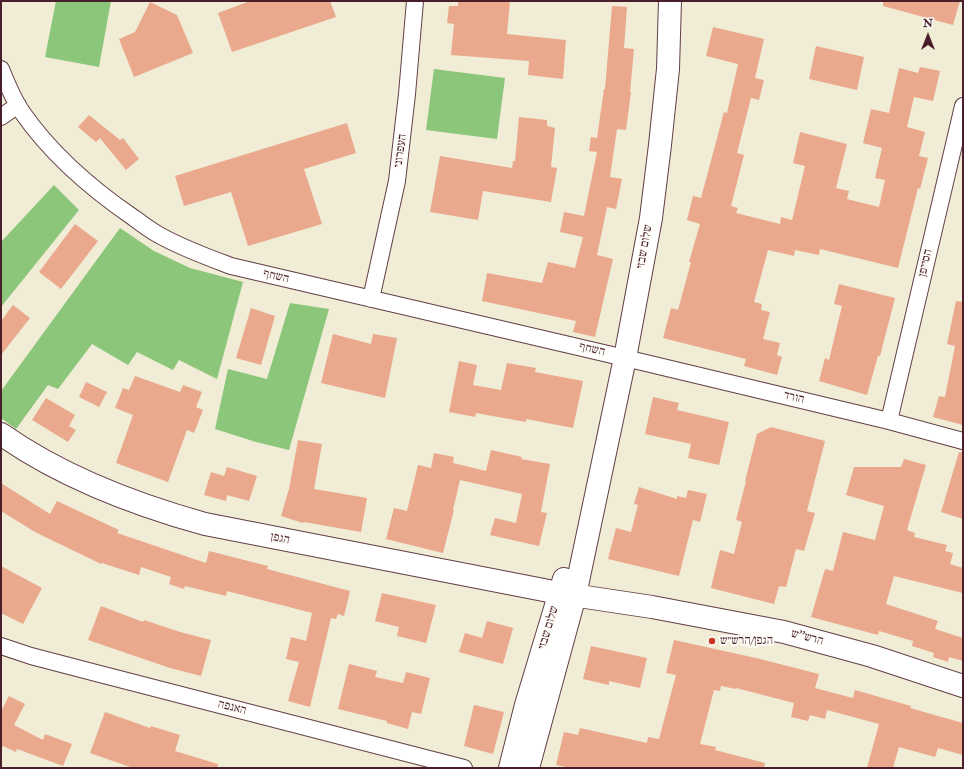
<!DOCTYPE html>
<html>
<head>
<meta charset="utf-8">
<style>
  body { margin:0 }
  #map { position:relative; width:964px; height:769px; overflow:hidden; background:#f0ecd6; font-family:"IM FELL Double Pica",serif }
  canvas { display:block }
  .frame { position:absolute; inset:0; border:2px solid #4a1f2b; pointer-events:none }
  .north { position:absolute; left:908px; top:16px; width:40px; height:40px; -webkit-text-stroke:3px #fdfcf7; paint-order:stroke; rotate:0deg; font-size:11px; font-weight:700; line-height:16px; text-align:center; color:#4a1f2b }
  .north::after { content:''; display:block; margin:auto; width:14px; height:18px; background:#4a1f2b; clip-path:polygon(50% 0,100% 100%,50% 72%,0 100%) }
</style>
</head>
<body>
<div id="map">
<canvas width="964" height="769"></canvas>
<div class="frame"></div>
<div class="north">N</div>
</div>
<script>
const ctx = document.querySelector('canvas').getContext('2d');
ctx.lineJoin = 'round';
function paint(path, color) { ctx.fillStyle = color; ctx.fill(path, 'evenodd'); }
function stroke(path, color, width, dash) { ctx.strokeStyle = color; ctx.lineWidth = width; ctx.lineCap = dash ? 'butt' : 'round'; ctx.setLineDash(dash || []); ctx.stroke(path); }
function write(font, color, halo, rows, align = 'center') {
  ctx.font = font + ' "IM FELL Double Pica","Frank Ruhl Libre",serif'; ctx.lineWidth = 4; ctx.setLineDash([]); ctx.textBaseline = 'middle'; ctx.strokeStyle = halo; ctx.fillStyle = color; for (const [text, x, y, turn = 0] of rows) {
    ctx.save(); ctx.translate(x, y); ctx.rotate((+turn || 0) * Math.PI / 180); ctx.textAlign = isNaN(turn) ? turn : align; if (halo) ctx.strokeText(text, 0, 0); ctx.fillText(text, 0, 0); ctx.restore();
  }
}
paint(new Path2D(`
  M 56,1 L 111,1 L 99,67 L 45,57 Z
  M 434,69 L 505,78 L 497,139 L 426,130 Z
  M 54,185 L 79,210 L 1,307 L 1,242 Z
  M 120,228 L 154,251 L 190,268 L 243,282 L 217,379 L 179,360 L 173,370 L 137,352 L 128,365 L 92,344 L 58,389 L 48,385 L 16,429 L 1,418 L 1,391 Z
  M 290,303 L 329,309 L 289,450 L 256,442 L 215,429 L 228,369 L 267,379 Z`), '#8cc67a');
paint(new Path2D(`
  M 250,1 L 330,1 L 336,17 L 232,52 L 218,13 Z
  M 458,1 L 510,1 L 507,34 L 566,40 L 563,79 L 528,75 L 529,61 L 451,55 L 454,24 L 447,23 L 449,6 L 458,6 Z
  M 883,1 L 960,1 L 953,25 L 883,6 Z
  M 150,2 L 177,15 L 193,53 L 134,77 L 119,39 L 135,32 Z
  M 612,6 L 627,7 L 624,48 L 634,49 L 630,92 L 631,92 L 626,130 L 617,129 L 610,177 L 622,179 L 616,209 L 607,207 L 597,255 L 613,259 L 595,337 L 573,332 L 576,321 L 482,301 L 487,273 L 542,283 L 548,262 L 575,268 L 583,237 L 560,232 L 564,212 L 584,216 L 597,152 L 589,151 L 591,137 L 597,138 L 604,89 L 605,89 Z
  M 713,27 L 764,39 L 755,78 L 764,80 L 759,100 L 751,98 L 737,153 L 744,155 L 731,206 L 738,208 L 736,213 L 780,224 L 781,217 L 792,220 L 805,166 L 793,163 L 800,132 L 847,144 L 836,188 L 849,191 L 847,199 L 879,207 L 885,180 L 875,178 L 882,148 L 863,143 L 871,109 L 889,113 L 899,68 L 918,73 L 920,67 L 940,71 L 933,101 L 914,97 L 907,127 L 925,132 L 919,156 L 928,158 L 920,189 L 918,188 L 898,268 L 820,249 L 819,255 L 795,250 L 794,256 L 768,250 L 754,302 L 762,304 L 761,310 L 770,312 L 763,339 L 780,343 L 777,355 L 782,357 L 777,375 L 744,366 L 746,359 L 663,338 L 671,308 L 678,310 L 691,262 L 689,262 L 700,224 L 687,220 L 693,196 L 701,198 L 724,112 L 727,113 L 738,64 L 706,56 Z
  M 816,46 L 864,57 L 857,90 L 809,79 Z
  M 89,115 L 120,140 L 123,138 L 139,159 L 126,170 L 100,138 L 96,142 L 78,127 Z
  M 519,117 L 547,120 L 547,126 L 555,128 L 551,167 L 557,168 L 551,202 L 483,191 L 478,220 L 430,212 L 440,156 L 512,168 L 513,161 L 515,161 Z
  M 347,123 L 356,153 L 304,169 L 322,224 L 248,246 L 231,192 L 184,206 L 175,176 Z
  M 75,224 L 98,241 L 61,289 L 39,272 Z
  M 839,284 L 895,298 L 880,356 L 878,356 L 867,395 L 819,381 L 825,358 L 829,360 L 842,306 L 834,304 Z
  M 956,301 L 963,302 L 963,425 L 933,417 L 939,396 L 945,397 L 955,346 L 947,344 Z
  M 13,305 L 30,318 L 1,355 L 1,321 Z
  M 251,308 L 275,316 L 261,365 L 236,358 Z
  M 333,334 L 371,344 L 373,334 L 397,338 L 385,398 L 321,383 Z
  M 459,361 L 477,365 L 473,385 L 501,390 L 507,363 L 536,368 L 535,372 L 583,381 L 573,428 L 526,419 L 526,422 L 476,413 L 475,417 L 449,412 Z
  M 135,376 L 180,392 L 183,385 L 202,392 L 196,407 L 203,410 L 194,433 L 187,430 L 168,482 L 116,463 L 133,415 L 115,408 L 123,388 L 129,390 Z
  M 86,382 L 107,392 L 99,407 L 79,397 Z
  M 653,397 L 679,403 L 677,410 L 729,422 L 719,465 L 688,458 L 691,444 L 645,434 Z
  M 46,398 L 75,415 L 69,426 L 76,430 L 68,442 L 32,420 Z
  M 771,427 L 825,441 L 807,511 L 815,513 L 804,551 L 796,549 L 786,587 L 779,586 L 774,604 L 711,588 L 720,550 L 734,554 L 742,522 L 736,520 L 746,481 L 745,481 L 757,434 Z
  M 298,440 L 322,444 L 314,489 L 367,498 L 361,532 L 304,522 L 303,523 L 281,516 L 289,489 Z
  M 491,450 L 522,457 L 521,459 L 550,464 L 541,512 L 547,513 L 539,546 L 490,535 L 495,518 L 516,523 L 522,494 L 460,480 L 453,510 L 454,510 L 443,553 L 386,539 L 394,508 L 407,511 L 418,465 L 431,468 L 434,453 L 454,457 L 453,463 L 486,471 Z
  M 959,452 L 963,453 L 963,519 L 941,512 Z
  M 904,459 L 926,465 L 907,530 L 915,533 L 914,537 L 947,545 L 945,551 L 953,553 L 950,564 L 963,568 L 963,593 L 894,576 L 886,604 L 938,621 L 935,629 L 963,638 L 963,661 L 949,657 L 948,662 L 933,657 L 934,653 L 912,646 L 913,641 L 879,631 L 878,635 L 811,617 L 825,569 L 833,571 L 843,532 L 875,540 L 884,506 L 846,495 L 854,467 L 901,467 Z
  M 227,467 L 257,476 L 249,501 L 227,495 L 226,501 L 204,495 L 211,472 L 224,476 Z
  M 1,483 L 50,514 L 57,501 L 119,530 L 117,533 L 206,563 L 209,551 L 268,566 L 267,569 L 350,591 L 344,616 L 338,614 L 336,619 L 331,618 L 310,707 L 288,701 L 299,662 L 286,659 L 291,637 L 306,641 L 312,613 L 227,591 L 226,596 L 185,586 L 184,589 L 169,584 L 171,577 L 141,567 L 139,575 L 102,563 L 101,564 L 35,532 L 1,511 Z
  M 639,487 L 677,499 L 677,496 L 686,498 L 688,490 L 707,494 L 700,522 L 693,520 L 679,576 L 608,559 L 616,528 L 631,532 L 638,505 L 634,504 Z
  M 1,566 L 42,588 L 23,624 L 1,613 Z
  M 382,593 L 436,605 L 426,643 L 397,636 L 399,627 L 375,621 Z
  M 101,606 L 143,622 L 144,620 L 180,632 L 211,640 L 201,676 L 170,668 L 88,640 Z
  M 487,621 L 513,628 L 503,664 L 459,652 L 465,633 L 482,638 Z
  M 674,640 L 756,658 L 819,674 L 815,688 L 853,698 L 855,690 L 911,706 L 910,708 L 963,723 L 963,755 L 938,748 L 935,757 L 899,747 L 893,768 L 867,768 L 879,724 L 827,710 L 825,719 L 810,715 L 808,721 L 791,717 L 794,703 L 736,688 L 736,689 L 721,686 L 720,691 L 714,690 L 700,744 L 716,747 L 715,750 L 765,763 L 764,768 L 570,768 L 556,765 L 564,732 L 578,735 L 580,728 L 647,743 L 648,737 L 659,739 L 676,675 L 666,673 Z
  M 591,646 L 647,658 L 640,688 L 609,681 L 609,685 L 583,679 Z
  M 349,664 L 377,671 L 375,677 L 403,683 L 406,672 L 430,678 L 421,714 L 412,712 L 408,729 L 387,723 L 387,721 L 338,709 Z
  M 9,696 L 25,704 L 14,725 L 43,740 L 45,734 L 72,744 L 63,766 L 17,749 L 16,752 L 3,746 L 1,750 L 1,711 Z
  M 474,705 L 504,712 L 493,754 L 464,746 Z
  M 105,712 L 150,728 L 151,726 L 180,735 L 175,751 L 218,764 L 217,768 L 133,768 L 90,753 Z`), '#eaa98d');
const street = new Path2D(`
  M 1,69 C 7,84 13,99 22,112 C 51,154 93,190 134,218 C 142,224 150,230 159,235 C 182,248 207,257 231,266 L 625,358 L 889,421 L 963,441
  M 1,117 L 18,105
  M 371,299 L 397,181 L 407,94 L 415,1
  M 889,421 L 963,106
  M 1,646 L 31,656 L 96,673 L 464,768`);
const secondary = new Path2D(`
  M 1,434 C 62,477 133,504 205,524 L 559,593 L 652,607 L 784,632 L 872,656 L 963,686
  M 510,768 L 526,705 L 564,579
  M 528,768 L 575,595 L 625,358 L 651,218 L 660,145 L 668,69 L 670,1`);
stroke(street, '#633e45', 18);
stroke(secondary, '#633e45', 24);
stroke(street, '#fff', 16);
stroke(secondary, '#fff', 22);
for (const [x, y, r, color] of [
  [712,641,4,"#c8321e"]
]) { const dot = new Path2D(); dot.arc(x, y, r, 0, 2 * Math.PI); ctx.fillStyle = color; ctx.fill(dot); stroke(dot, '#fdfcf7', 1.5); }
write('12px', '#4a1f2b', '#fdfcf7', [
  ["העפרוני",401,151,-82],
  ["שלום שבזי",645,247,-80],
  ["הסייפן",926,263,-77],
  ["השחף",276,277,13],
  ["השחף",592,350,13],
  ["הורד",794,398,13],
  ["הגפן",280,539,11],
  ["שלום שבזי",549,628,-73],
  ["הרש''ש",807,638,14],
  ["האנפה",232,708,14]
]);
write('12px', '#4a1f2b', '#fdfcf7', [
  ["הגפן/הרש״ש",720,641]
], 'left');
</script>
</body>
</html>
